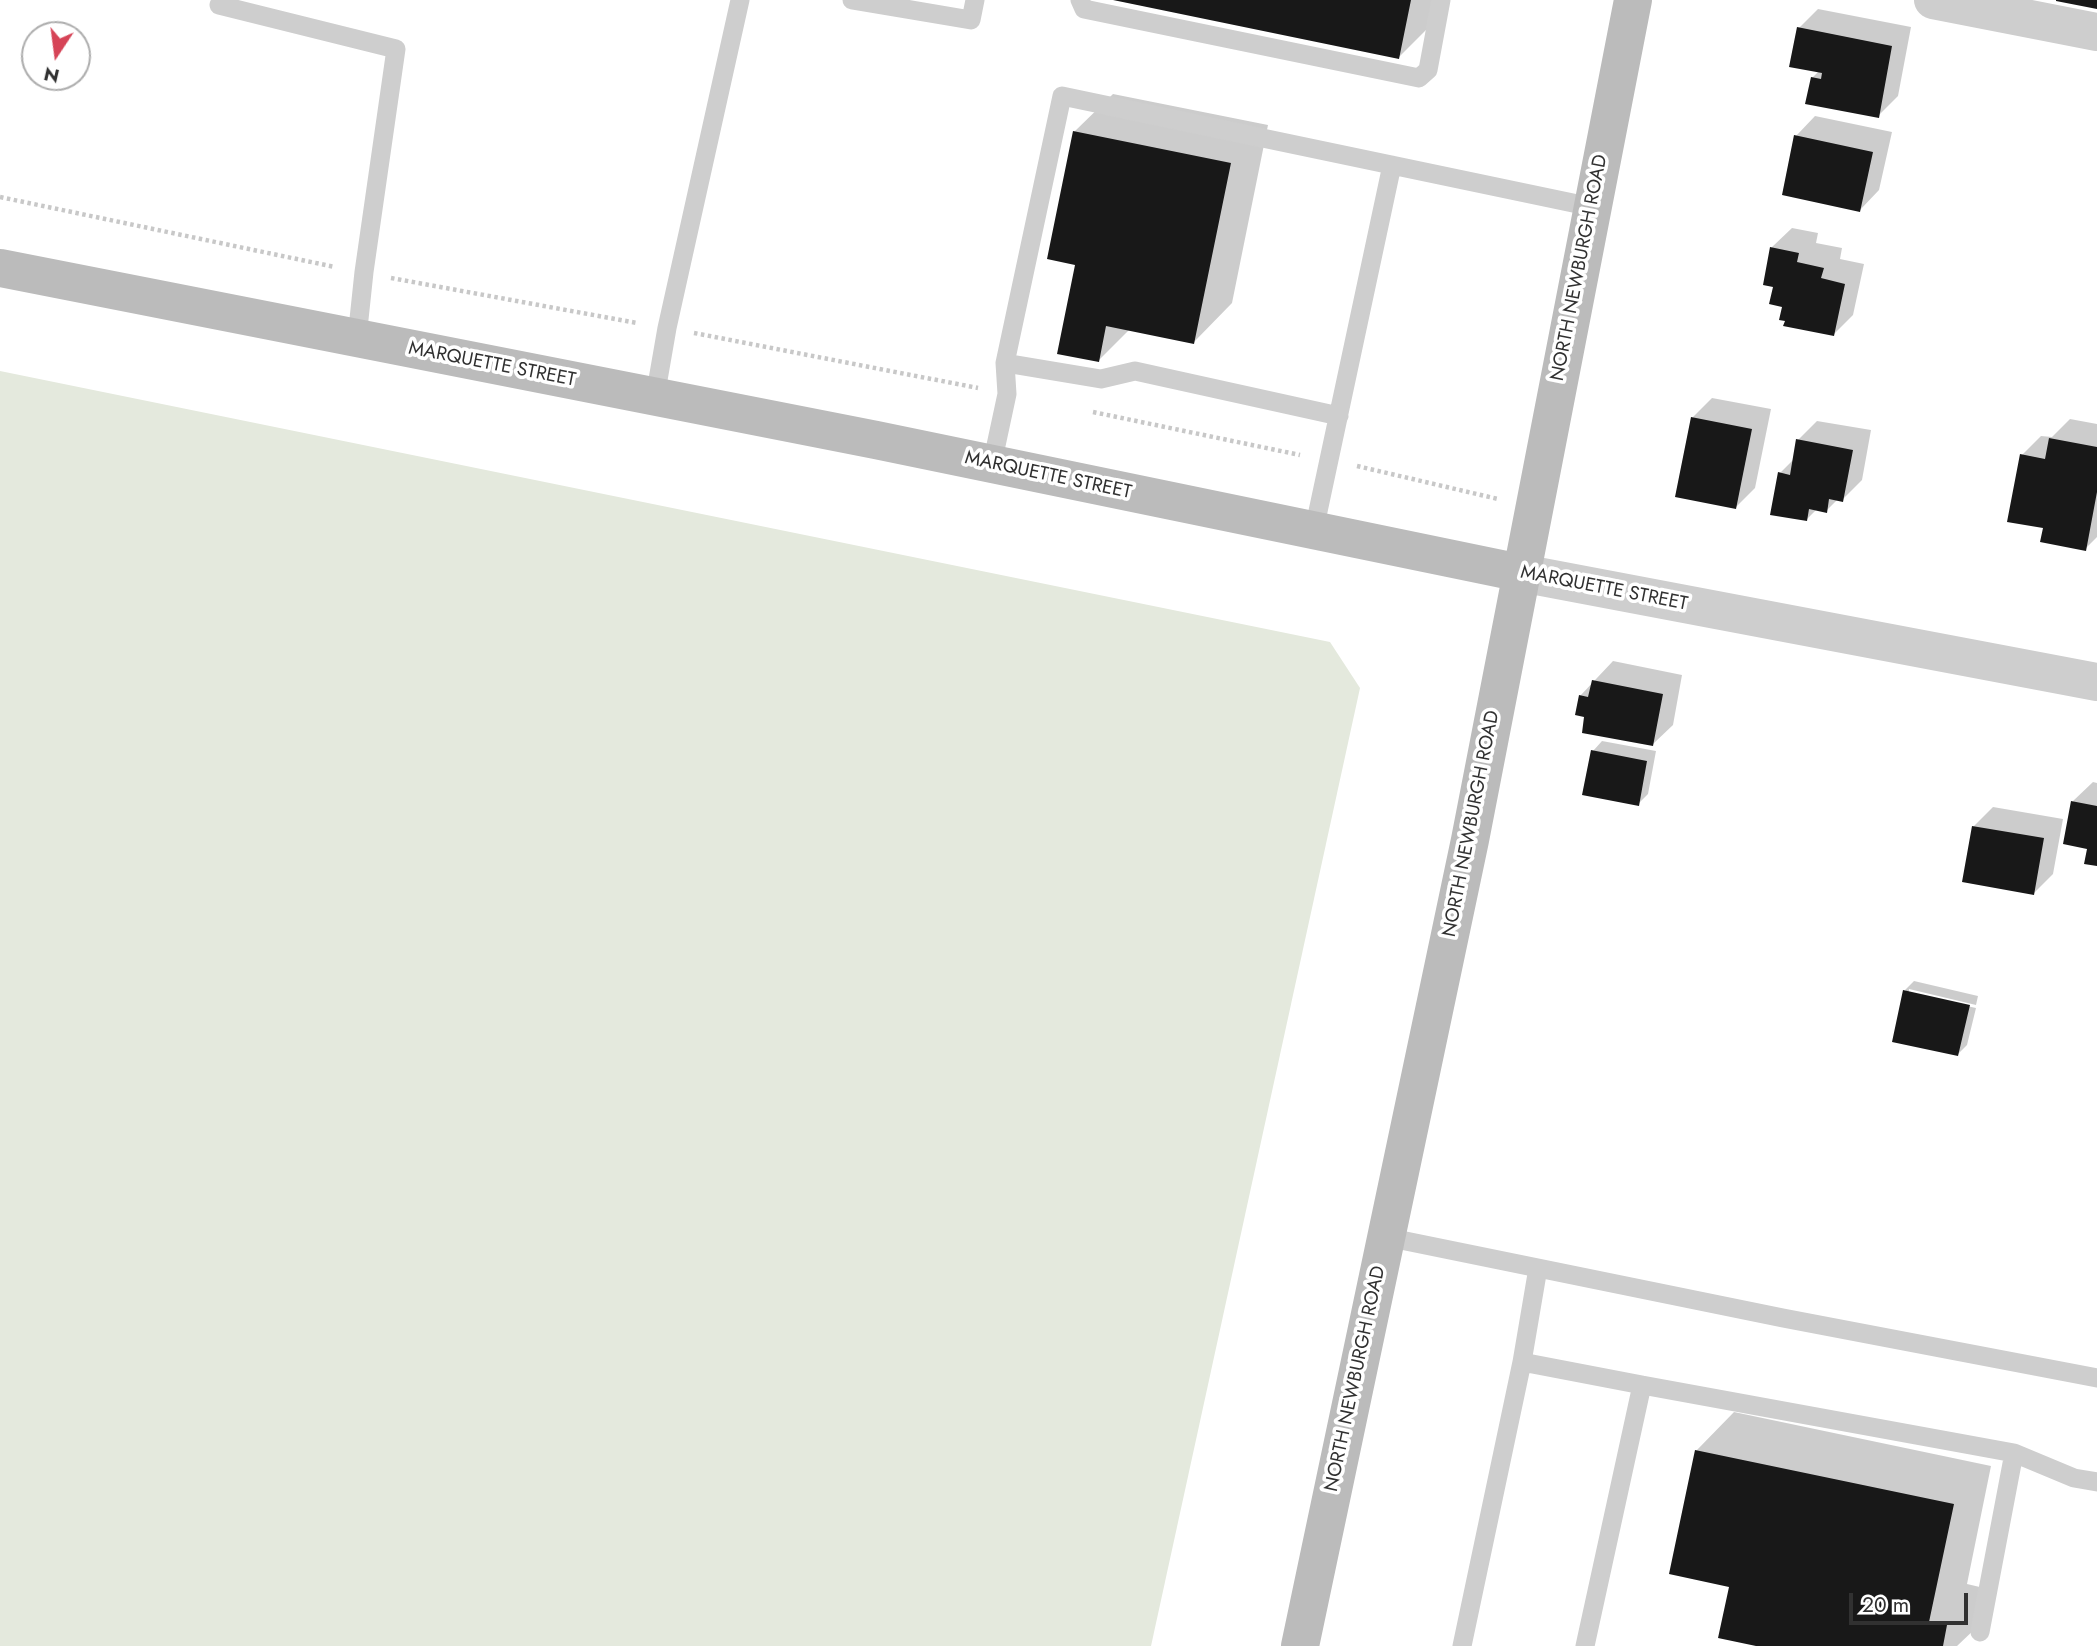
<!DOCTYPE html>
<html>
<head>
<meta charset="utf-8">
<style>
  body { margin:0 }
  #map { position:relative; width:2097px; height:1646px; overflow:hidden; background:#fff; font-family:Jost,sans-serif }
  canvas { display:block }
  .north { position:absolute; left:21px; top:21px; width:70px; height:70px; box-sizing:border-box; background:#fff; border:2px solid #adadad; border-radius:50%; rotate:193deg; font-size:19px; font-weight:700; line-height:28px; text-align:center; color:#313131 }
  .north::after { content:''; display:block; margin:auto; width:24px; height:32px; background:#d64457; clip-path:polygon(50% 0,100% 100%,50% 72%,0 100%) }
  .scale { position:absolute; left:1849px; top:1593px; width:119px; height:32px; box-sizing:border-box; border:4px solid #313131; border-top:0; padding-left:9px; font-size:21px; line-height:24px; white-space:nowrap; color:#313131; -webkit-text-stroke:5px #fff; paint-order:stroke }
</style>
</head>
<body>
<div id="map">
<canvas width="2097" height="1646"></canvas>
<div class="north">N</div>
<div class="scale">20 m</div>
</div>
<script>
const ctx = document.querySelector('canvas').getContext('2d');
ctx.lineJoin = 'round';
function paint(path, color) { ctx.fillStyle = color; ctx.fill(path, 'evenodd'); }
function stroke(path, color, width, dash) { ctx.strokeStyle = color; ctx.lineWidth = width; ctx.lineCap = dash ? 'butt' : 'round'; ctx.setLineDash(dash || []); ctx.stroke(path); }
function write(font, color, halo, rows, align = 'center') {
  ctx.font = font + ' Jost,sans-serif'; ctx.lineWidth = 7; ctx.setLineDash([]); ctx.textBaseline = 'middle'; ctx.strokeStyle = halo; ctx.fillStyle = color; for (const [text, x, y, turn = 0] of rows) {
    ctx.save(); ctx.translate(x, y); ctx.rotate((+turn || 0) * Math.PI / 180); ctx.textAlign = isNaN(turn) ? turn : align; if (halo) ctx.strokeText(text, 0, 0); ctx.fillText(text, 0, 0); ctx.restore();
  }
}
paint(new Path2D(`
  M 0,371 L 1330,642 L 1360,688 L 1151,1646 L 0,1646 Z`), '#e4e9dd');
paint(new Path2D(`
  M 1115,0 L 1441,0 L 1437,19 L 1399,57 Z
  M 1818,9 L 1911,27 L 1898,96 L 1878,116 L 1812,78 L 1819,71 L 1799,28 Z
  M 1113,94 L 1268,125 L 1232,303 L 1194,342 L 1130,329 L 1098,361 L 1077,263 L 1074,132 Z
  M 1815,116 L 1892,132 L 1879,190 L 1860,210 L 1796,136 Z
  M 1792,228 L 1818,233 L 1816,243 L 1842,248 L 1840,259 L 1864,264 L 1853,315 L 1834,334 L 1784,305 L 1775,286 L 1765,284 L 1772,247 Z
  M 1712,398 L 1771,409 L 1755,488 L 1735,508 L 1693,417 Z
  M 2070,419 L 2097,424 L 2097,537 L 2085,549 L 2045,527 L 2022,455 L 2041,436 L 2052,437 Z
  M 1817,421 L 1871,430 L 1862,480 L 1842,500 L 1838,499 L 1826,511 L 1817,509 L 1807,519 L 1780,473 L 1795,458 L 1798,440 Z
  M 1613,661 L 1682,675 L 1673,725 L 1653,744 L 1580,696 Z
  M 1602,741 L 1656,751 L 1648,794 L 1638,804 L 1593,751 Z
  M 2093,782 L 2097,783 L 2097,865 L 2073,801 Z
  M 1993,807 L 2063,819 L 2053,874 L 2034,893 L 1973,827 Z
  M 1914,981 L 1978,996 L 1976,1005 L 1909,989 L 1909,993 L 1976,1008 L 1967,1045 L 1958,1054 L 1905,990 Z
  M 1734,1412 L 1991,1466 L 1967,1584 L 1984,1588 L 1976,1628 L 1957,1646 L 1765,1646 L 1731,1586 L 1696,1451 Z`), '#0003');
paint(new Path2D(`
  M 1113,0 L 1411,0 L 1399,59 Z
  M 2056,0 L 2097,0 L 2097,9 L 2056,1 Z
  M 1797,27 L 1892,46 L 1879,118 L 1805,104 L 1811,77 L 1821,79 L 1822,73 L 1789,67 Z
  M 1073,131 L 1231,163 L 1194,344 L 1106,326 L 1099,362 L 1057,354 L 1075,265 L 1047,259 Z
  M 1794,135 L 1873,152 L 1860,212 L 1782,195 Z
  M 1770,247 L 1799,253 L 1797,262 L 1824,268 L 1821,278 L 1845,284 L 1834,336 L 1783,326 L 1785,321 L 1779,320 L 1782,307 L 1769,304 L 1773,287 L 1763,285 Z
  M 1691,417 L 1752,429 L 1736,509 L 1675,497 Z
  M 2049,438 L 2097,447 L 2097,492 L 2086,551 L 2040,542 L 2043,528 L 2007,522 L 2020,454 L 2045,459 Z
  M 1796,439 L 1853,450 L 1843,502 L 1829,499 L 1827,513 L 1809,509 L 1807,521 L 1770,515 L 1778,472 L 1790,475 Z
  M 1592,680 L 1663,694 L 1653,746 L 1582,733 L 1584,717 L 1575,715 L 1579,695 L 1588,697 Z
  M 1591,750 L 1647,761 L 1639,806 L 1582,795 Z
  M 2071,801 L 2097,806 L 2097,866 L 2084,864 L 2087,849 L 2063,844 Z
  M 1972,826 L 2044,838 L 2034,895 L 1962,882 Z
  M 1903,990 L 1970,1005 L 1958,1056 L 1892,1042 Z
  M 1695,1450 L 1954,1504 L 1929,1622 L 1947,1625 L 1943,1646 L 1756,1646 L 1718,1638 L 1729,1587 L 1669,1574 Z`), '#181818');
stroke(new Path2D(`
  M 0,197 L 335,267
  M 391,278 L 637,323
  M 694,333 L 978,388
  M 1093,412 L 1300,455
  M 1357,466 L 1498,499`), '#c8c8c8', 4.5, [3.5, 3.5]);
stroke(new Path2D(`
  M 852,0 L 971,20 L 975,0
  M 1080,0 L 1084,9 L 1419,78 L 1428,70 L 1441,0
  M 219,5 L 396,49 L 364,272 L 357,338
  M 1005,363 L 1101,379 L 1135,371 L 1339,416
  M 655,397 L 667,328 L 740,0
  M 992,464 L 1007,394 L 1005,363 L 1062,96 L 1592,207
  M 1314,530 L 1392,165
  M 1386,1237 L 1538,1268 L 1522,1362 L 1642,1385
  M 1538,1268 L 1783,1318 L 2097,1378
  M 2014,1453 L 2074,1478 L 2097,1482
  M 1462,1646 L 1522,1362
  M 1585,1646 L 1642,1385 L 2014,1453 L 1980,1632`), '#cecece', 19);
stroke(new Path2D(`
  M 1933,0 L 2097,32
  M 1521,573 L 2097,682`), '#cecece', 38);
stroke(new Path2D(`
  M 0,268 L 876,440 L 1521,573
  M 1300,1646 L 1470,840 L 1633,0`), '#bbb', 38);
write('19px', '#313131', '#fff', [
  ["NORTH NEWBURGH ROAD",1580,268,-79],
  ["MARQUETTE STREET",492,365,11],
  ["MARQUETTE STREET",1048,476,12],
  ["MARQUETTE STREET",1604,589,11],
  ["NORTH NEWBURGH ROAD",1472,824,-79],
  ["NORTH NEWBURGH ROAD",1356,1379,-78]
]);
</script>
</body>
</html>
